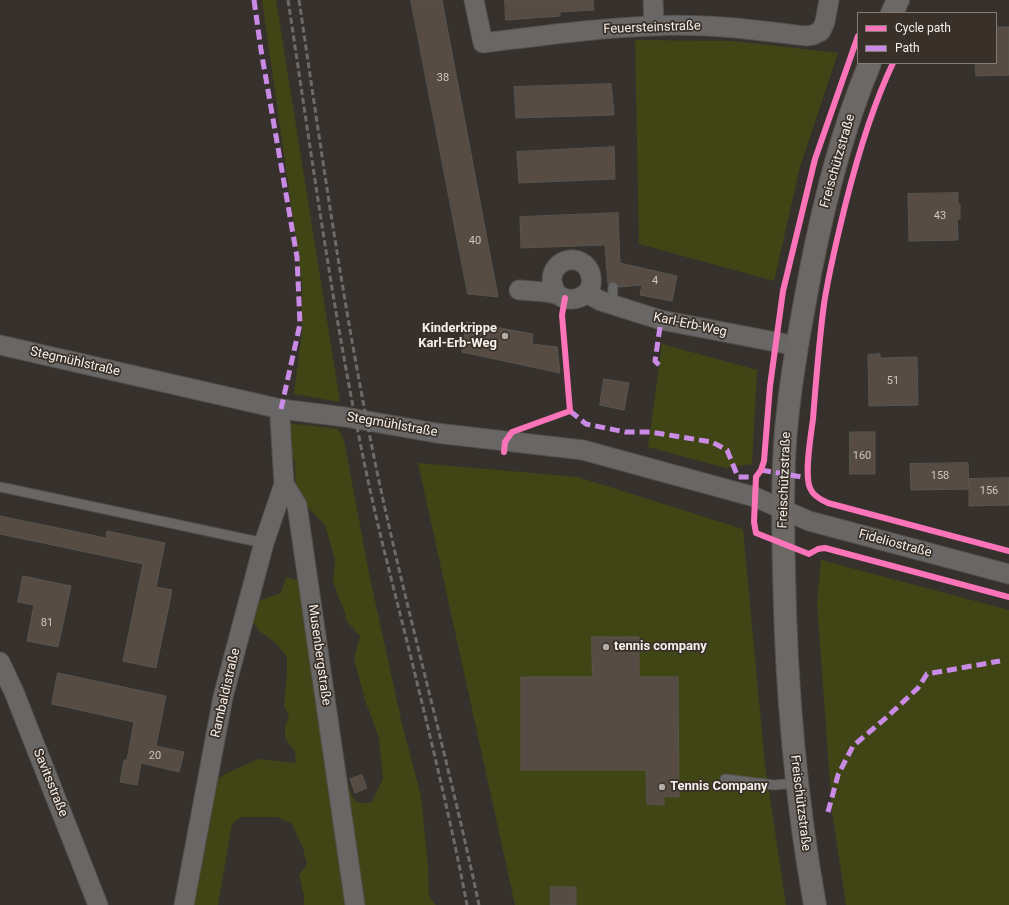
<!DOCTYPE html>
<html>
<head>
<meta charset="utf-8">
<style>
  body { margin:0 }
  #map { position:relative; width:1009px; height:905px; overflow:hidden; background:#36312c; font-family:Roboto,sans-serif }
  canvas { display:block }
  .legend { position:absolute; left:857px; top:12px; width:140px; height:52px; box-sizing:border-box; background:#393029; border:1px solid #847c76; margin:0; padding:5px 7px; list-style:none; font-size:12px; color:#f4efea }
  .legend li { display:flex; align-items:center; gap:8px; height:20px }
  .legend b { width:20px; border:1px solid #847c76 }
</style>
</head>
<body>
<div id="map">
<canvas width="1009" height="905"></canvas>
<ul class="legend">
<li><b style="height:5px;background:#fb73b8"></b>Cycle path</li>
<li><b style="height:5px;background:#ca8be6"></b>Path</li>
</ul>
</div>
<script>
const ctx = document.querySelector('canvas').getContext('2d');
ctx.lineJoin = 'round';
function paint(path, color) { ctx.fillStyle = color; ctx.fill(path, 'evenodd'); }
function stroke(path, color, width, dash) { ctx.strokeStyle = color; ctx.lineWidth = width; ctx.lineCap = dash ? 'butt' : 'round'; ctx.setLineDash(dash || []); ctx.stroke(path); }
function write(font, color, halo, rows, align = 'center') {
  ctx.font = font + ' Roboto,sans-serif'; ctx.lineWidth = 3.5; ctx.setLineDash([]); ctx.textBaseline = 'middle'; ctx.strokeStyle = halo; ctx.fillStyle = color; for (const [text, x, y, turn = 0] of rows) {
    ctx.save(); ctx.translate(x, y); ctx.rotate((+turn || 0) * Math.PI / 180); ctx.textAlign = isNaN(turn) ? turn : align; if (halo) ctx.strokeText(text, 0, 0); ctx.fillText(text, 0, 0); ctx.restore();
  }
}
paint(new Path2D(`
  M 262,0 L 276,0 L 340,402 L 294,394 L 302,331 L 302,282 Z
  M 635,40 L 733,41 L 838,53 L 800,167 L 774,281 L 639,244 Z
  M 662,344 L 757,370 L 752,464 L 726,468 L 648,447 Z
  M 288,423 L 338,429 L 344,440 L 369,573 L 402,724 L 421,796 L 428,866 L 429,897 L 436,905 L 304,905 L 304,896 L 299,875 L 307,865 L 303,848 L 292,824 L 278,817 L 241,817 L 232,824 L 218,905 L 187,905 L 212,783 L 227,773 L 258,759 L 296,763 L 295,752 L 285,738 L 285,727 L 289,716 L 284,706 L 287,673 L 287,657 L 276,643 L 258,630 L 248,613 L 254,602 L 264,599 L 281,593 L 286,577 L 300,581 L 351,795 L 358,803 L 371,803 L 383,779 L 379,738 L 365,700 L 354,659 L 360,636 L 346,620 L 345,613 L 338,596 L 333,580 L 335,560 L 325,525 L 296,495 L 295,462 L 285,444 Z
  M 418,463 L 578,477 L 743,529 L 765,765 L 786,905 L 515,905 Z
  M 821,560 L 1009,610 L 1009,905 L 846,905 L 832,811 L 817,603 Z`), '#404515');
const building = new Path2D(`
  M 411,0 L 442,0 L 498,297 L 468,294 Z
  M 505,0 L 593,0 L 594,10 L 560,12 L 560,16 L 506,20 Z
  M 996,27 L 1009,27 L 1009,75 L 976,76 L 975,63 L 996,63 Z
  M 611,84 L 614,115 L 516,118 L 514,87 Z
  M 614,147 L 615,179 L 519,183 L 517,152 Z
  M 958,193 L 958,204 L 960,204 L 960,219 L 957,219 L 958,240 L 909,241 L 908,194 Z
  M 618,213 L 620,263 L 677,276 L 672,301 L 640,295 L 642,285 L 619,287 L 617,282 L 614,281 L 608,284 L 605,245 L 521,248 L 520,217 Z
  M 467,322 L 533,334 L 532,344 L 557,347 L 560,373 L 462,352 Z
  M 880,354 L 880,358 L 917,357 L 918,405 L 869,406 L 868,355 Z
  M 604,379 L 629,383 L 624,410 L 600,405 Z
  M 850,432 L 875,432 L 875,474 L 850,474 Z
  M 968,463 L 969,489 L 911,490 L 910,464 Z
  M 1009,478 L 1009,505 L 969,506 L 969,479 Z
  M 0,516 L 106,538 L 107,531 L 165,543 L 156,587 L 172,590 L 156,668 L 123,661 L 143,564 L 0,534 Z
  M 23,576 L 71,586 L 58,647 L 27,641 L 34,605 L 18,602 Z
  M 592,637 L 639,637 L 639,677 L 678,677 L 679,797 L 664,796 L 664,805 L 647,804 L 646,770 L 521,770 L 521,677 L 592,677 Z
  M 58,673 L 166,696 L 156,746 L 184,752 L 179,772 L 141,763 L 137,785 L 120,782 L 124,760 L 127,760 L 134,722 L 52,704 Z
  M 362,775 L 367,788 L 355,793 L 350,779 Z
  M 551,887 L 576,887 L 576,905 L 551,905 Z`);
paint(building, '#564c43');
stroke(building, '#585450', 1);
const service = new Path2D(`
  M 612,304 L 613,287
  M 0,487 L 264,543
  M 725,779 L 774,785 L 797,783`);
const minor = new Path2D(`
  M 474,0 L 483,43 C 540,36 596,28 653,26 C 704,23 755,30 806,36 L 813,35 L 821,31 L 825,22 L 829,0
  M 653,0 L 654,25
  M 519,290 C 531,291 545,291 556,294 C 559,295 561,297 564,298 C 575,302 588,296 591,285 C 592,278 591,272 587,267 C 571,248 540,269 557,294
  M 586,293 L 601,301 L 661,320 L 797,346
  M 0,345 L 281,409 L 345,417 L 436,433 L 583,450 L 755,497 L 809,521 L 1009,574
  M 281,409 L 280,418 L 284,484 L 297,505 L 355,905
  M 0,662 L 14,692 L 98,905
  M 184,905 L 223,697 L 264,543 L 284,484`);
const secondary = new Path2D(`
  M 892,13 L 898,0
  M 815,905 C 795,795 786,684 784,572 C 783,525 782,477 786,430 C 791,376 801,322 811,269 C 825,198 842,130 870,63`);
stroke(service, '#544f4b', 11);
stroke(minor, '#544f4b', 21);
stroke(secondary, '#544f4b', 24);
stroke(service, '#686765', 9);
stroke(minor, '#686765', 19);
stroke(secondary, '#6c6866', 22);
stroke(new Path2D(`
  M 288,0 C 312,157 333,315 366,471 C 380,538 398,604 414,670 C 433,748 452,826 467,905
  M 299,0 C 322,156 344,312 376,467 C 407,614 448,758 479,905`), '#6d6a68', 3, [6, 3]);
stroke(new Path2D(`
  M 254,0 L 261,50 L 297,257 L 300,324 L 281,409
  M 659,365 L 655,361 L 661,320
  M 570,411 L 586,424 L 625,432 L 650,432 L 712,442 L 727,450 L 738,477 L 756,477 L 756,480
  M 761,470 L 808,478
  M 828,812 L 838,775 L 853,746 L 887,717 L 918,688 L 927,674 L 1000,661`), '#ca8be6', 5, [10, 5]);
stroke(new Path2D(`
  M 858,36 L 815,159 L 783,291 L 770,386 L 764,461 L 761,470 L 756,477 L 754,522 L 756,533 L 809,554 L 818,549 L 825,548 L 1009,597
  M 893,63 C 871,109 857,158 845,206 C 837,239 829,271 824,304 C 819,342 816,380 813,419 C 811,435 804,474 810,488 C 813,496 821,500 828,503 L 1009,551
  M 504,452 L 505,442 L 512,432 L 570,411 L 562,315 L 565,298`), '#fb73b8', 6);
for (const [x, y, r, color] of [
  [505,336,4,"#b2aca8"],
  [606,647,4,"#b2aca8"],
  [662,787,4,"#b2aca8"]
]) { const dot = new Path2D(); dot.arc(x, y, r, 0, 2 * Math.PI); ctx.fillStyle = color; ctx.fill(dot); stroke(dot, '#393029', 1.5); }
write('11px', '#ccc6c0', null, [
  ["38",443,78],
  ["43",940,216],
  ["40",475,241],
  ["4",655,281],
  ["51",893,381],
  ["160",862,456],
  ["158",940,476],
  ["156",989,491],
  ["81",47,623],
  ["20",155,756]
]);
write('13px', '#f4efea', '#393029', [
  ["Feuersteinstraße",652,28,-2],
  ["Freischützstraße",838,161,-74],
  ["Karl-Erb-Weg",690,325,12],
  ["Stegmühlstraße",75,362,13],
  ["Stegmühlstraße",392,425,10],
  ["Freischützstraße",785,480,-88],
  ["Fideliostraße",895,544,15],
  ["Musenbergstraße",319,655,82],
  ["Rambaldistraße",226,693,-77],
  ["Savitsstraße",50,783,68],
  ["Freischützstraße",800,803,83]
]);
write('bold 13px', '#f4efea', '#393029', [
  ["Kinderkrippe",497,329,"right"],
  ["Karl-Erb-Weg",497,344,"right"],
  ["tennis company",614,647],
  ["Tennis Company",670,787]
], 'left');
</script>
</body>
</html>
